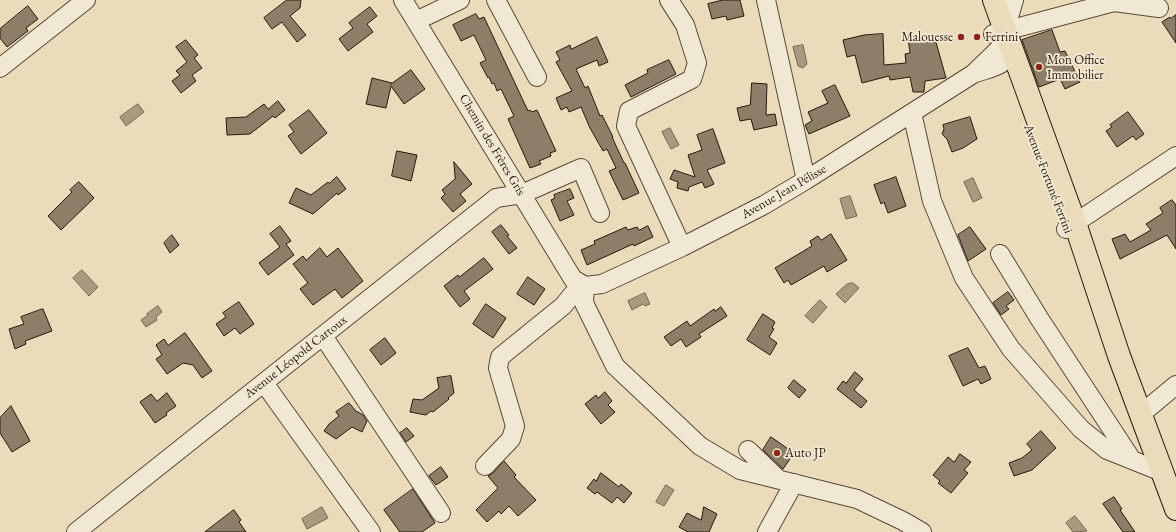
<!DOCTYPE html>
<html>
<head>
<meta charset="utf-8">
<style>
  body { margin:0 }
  canvas { display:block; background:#eadbbb }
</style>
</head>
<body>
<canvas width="1176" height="532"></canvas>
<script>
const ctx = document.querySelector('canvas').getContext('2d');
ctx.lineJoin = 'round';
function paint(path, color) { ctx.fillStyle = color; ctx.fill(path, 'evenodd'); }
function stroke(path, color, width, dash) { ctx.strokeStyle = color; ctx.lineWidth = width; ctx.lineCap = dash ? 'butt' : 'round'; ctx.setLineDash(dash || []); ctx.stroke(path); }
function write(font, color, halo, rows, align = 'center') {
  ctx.font = font + ' "EB Garamond",serif'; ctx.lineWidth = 3.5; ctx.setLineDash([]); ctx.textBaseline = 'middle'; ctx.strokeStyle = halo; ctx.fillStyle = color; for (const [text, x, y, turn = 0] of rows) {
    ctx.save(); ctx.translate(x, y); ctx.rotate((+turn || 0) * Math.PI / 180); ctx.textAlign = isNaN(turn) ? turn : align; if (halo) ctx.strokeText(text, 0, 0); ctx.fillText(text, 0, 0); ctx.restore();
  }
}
const water = new Path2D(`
  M 803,45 L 807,64 L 803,68 L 798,66 L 793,47 Z
  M 138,104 L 144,112 L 126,126 L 120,117 Z
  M 670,128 L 679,145 L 671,149 L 662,132 Z
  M 973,178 L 982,198 L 973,202 L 964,182 Z
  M 850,196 L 857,216 L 846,219 L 840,199 Z
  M 82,270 L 98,287 L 89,296 L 73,278 Z
  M 853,283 L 859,288 L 845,303 L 836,294 L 847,284 Z
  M 645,293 L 650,304 L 645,306 L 643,304 L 632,310 L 628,301 Z
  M 820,300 L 827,307 L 813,323 L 805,316 Z
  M 158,306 L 162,312 L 156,317 L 157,320 L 146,327 L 141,320 L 148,315 L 147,314 Z
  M 666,485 L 674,490 L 664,506 L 656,502 Z
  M 322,507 L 328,518 L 307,529 L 302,519 Z
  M 1075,516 L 1087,531 L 1073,532 L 1066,523 Z`);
paint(water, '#a8997f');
stroke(water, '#746651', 1);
const building = new Path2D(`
  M 287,0 L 301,0 L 300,8 L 290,16 L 306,35 L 297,42 L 282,22 L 272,29 L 264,18 Z
  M 723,0 L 740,0 L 744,16 L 727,20 L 726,16 L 712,19 L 708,4 Z
  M 28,6 L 38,19 L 26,28 L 28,31 L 7,47 L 0,38 L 0,29 Z
  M 370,7 L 377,16 L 367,24 L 373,32 L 348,51 L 339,39 L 353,28 L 349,23 Z
  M 476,14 L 479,19 L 484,17 L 528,111 L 530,110 L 532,112 L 537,110 L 556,151 L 550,153 L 551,156 L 539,161 L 541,164 L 530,168 L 508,119 L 514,116 L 501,89 L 497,91 L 494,83 L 492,84 L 489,77 L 488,78 L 480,63 L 486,60 L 474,35 L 461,41 L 453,25 Z
  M 1176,15 L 1176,43 L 1162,22 L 1170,17 L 1171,18 Z
  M 1052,30 L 1060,52 L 1065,51 L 1080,82 L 1065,89 L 1060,79 L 1039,87 L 1022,40 Z
  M 883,34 L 884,65 L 906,63 L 905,54 L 910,53 L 908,38 L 923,37 L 923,38 L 930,38 L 930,42 L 936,42 L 946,78 L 925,81 L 924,92 L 913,92 L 910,77 L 890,80 L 889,76 L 862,83 L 855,55 L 847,57 L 843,40 L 864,35 Z
  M 597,37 L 608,62 L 599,66 L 597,60 L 576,69 L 585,88 L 588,86 L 600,116 L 602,115 L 613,137 L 612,137 L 624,163 L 625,163 L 639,193 L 623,200 L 609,171 L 616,168 L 607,149 L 603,151 L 590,128 L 581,107 L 569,112 L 567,107 L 561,110 L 556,98 L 572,91 L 556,62 L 560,60 L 556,52 L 570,45 L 571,49 Z
  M 186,40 L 198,55 L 194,58 L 202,68 L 192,75 L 196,81 L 181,93 L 172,81 L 180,75 L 176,71 L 187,62 L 176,47 Z
  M 669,60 L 676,74 L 631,97 L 625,85 L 648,73 L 647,70 Z
  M 411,70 L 425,89 L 404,104 L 391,86 L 386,108 L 366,104 L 372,78 L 392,83 L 391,84 Z
  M 752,83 L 767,84 L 766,115 L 775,114 L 777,125 L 754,130 L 751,119 L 740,121 L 737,108 L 750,105 Z
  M 835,85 L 850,116 L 809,134 L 805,125 L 812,121 L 808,112 L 828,103 L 822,91 Z
  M 278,101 L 285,110 L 275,118 L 273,116 L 250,134 L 227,135 L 226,118 L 246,117 L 264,104 L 268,109 Z
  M 309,110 L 327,133 L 301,154 L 288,136 L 294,132 L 289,125 Z
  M 1128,112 L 1144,134 L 1136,140 L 1133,136 L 1117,147 L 1106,131 L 1112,127 L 1110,125 Z
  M 970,117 L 977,139 L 963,148 L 952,152 L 947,139 L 942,134 L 944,129 L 943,125 Z
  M 713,129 L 725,163 L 707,170 L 714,184 L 705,188 L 702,182 L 689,187 L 688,191 L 677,188 L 678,182 L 670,179 L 674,170 L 695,177 L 688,155 L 702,150 L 697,135 Z
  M 397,151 L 417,155 L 411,181 L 392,176 Z
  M 454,162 L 472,184 L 460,194 L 466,201 L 453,212 L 441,198 L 445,194 L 442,190 L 455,179 Z
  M 337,177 L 346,189 L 338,195 L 337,193 L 313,214 L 289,203 L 296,188 L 311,195 L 328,182 L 329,183 Z
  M 896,177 L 906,206 L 888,213 L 884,202 L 881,204 L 874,185 Z
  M 79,182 L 94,198 L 61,230 L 48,216 L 72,192 L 70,190 Z
  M 570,189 L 574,198 L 567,201 L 574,215 L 560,221 L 551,200 L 555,198 L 554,195 Z
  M 1172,200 L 1176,205 L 1176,249 L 1167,235 L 1120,259 L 1112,239 L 1125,234 L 1130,242 L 1151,230 L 1146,224 L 1163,213 L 1160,208 Z
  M 501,225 L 509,235 L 507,236 L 517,248 L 509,254 L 492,232 Z
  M 280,226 L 291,241 L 286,244 L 294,255 L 268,275 L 259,263 L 280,247 L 270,234 Z
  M 648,226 L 653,237 L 634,246 L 633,244 L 587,265 L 581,250 L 595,244 L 594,241 L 626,227 L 628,230 L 637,227 L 639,230 Z
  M 970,227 L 986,249 L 968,261 L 958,235 Z
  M 831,234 L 847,260 L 827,272 L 824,266 L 791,285 L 788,280 L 784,283 L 775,268 L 812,246 L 810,241 L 818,236 L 821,240 Z
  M 172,235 L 179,245 L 170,253 L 164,243 Z
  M 320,248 L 327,257 L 338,248 L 363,281 L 342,298 L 335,289 L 313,305 L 300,289 L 308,283 L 293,264 L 303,256 L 306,260 Z
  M 484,258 L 493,269 L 464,291 L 470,299 L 460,307 L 444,286 L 458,275 L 459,277 Z
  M 528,277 L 545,289 L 534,305 L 517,294 Z
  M 1008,292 L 1014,300 L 1006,306 L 1009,309 L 1001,315 L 993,303 Z
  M 239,302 L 254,324 L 240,334 L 235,328 L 224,336 L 216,324 L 226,317 L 223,313 Z
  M 486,304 L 506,318 L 493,338 L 473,324 Z
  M 721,307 L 727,316 L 699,334 L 701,337 L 686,347 L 681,339 L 671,346 L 664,337 L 687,321 L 690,326 L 714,309 L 715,311 Z
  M 43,309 L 52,331 L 25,341 L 26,344 L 15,349 L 9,329 L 24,324 L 21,317 Z
  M 763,314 L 775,322 L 772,328 L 774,329 L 769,337 L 777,343 L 770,355 L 747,340 Z
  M 185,333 L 212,371 L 202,378 L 193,365 L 183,363 L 167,374 L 156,359 L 162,355 L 156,345 L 164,339 L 168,345 Z
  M 385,338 L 396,353 L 381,365 L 370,350 Z
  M 968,348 L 979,368 L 985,366 L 991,379 L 981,384 L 978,379 L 963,386 L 949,356 Z
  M 855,372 L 863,379 L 854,390 L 867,401 L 861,408 L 837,389 L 843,381 L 846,383 Z
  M 451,376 L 454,393 L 448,398 L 449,399 L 433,412 L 431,411 L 426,415 L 410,412 L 413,399 L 422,400 L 439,388 L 437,378 Z
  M 794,380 L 806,390 L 799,398 L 788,388 Z
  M 605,392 L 612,401 L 608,405 L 615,412 L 601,424 L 585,404 L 596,395 L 598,398 Z
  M 167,393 L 176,406 L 166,413 L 167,415 L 155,423 L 140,402 L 151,394 L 157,401 Z
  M 349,403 L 356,411 L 363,415 L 367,421 L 362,432 L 352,427 L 336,439 L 324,431 L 329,424 L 339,416 L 336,412 Z
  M 11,406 L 30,441 L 12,452 L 0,433 L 0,418 Z
  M 407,428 L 414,436 L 406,442 L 400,433 Z
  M 1041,431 L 1056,448 L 1032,470 L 1014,476 L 1009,463 L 1022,458 L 1032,450 L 1027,444 Z
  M 771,437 L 794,453 L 783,469 L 763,450 Z
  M 960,454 L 971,462 L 964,470 L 968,473 L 951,493 L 938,483 L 940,481 L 933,475 L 948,457 L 954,462 Z
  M 504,461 L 516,475 L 514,477 L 536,500 L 518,516 L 509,506 L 501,514 L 499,511 L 487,522 L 476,510 L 498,488 L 488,476 L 493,473 Z
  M 441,467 L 448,477 L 436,485 L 429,476 Z
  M 601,473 L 619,487 L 621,484 L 632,493 L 624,503 L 617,497 L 612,503 L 597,492 L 595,494 L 587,488 L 594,479 L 596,481 Z
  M 413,489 L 435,523 L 422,532 L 400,532 L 384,510 Z
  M 1114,497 L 1122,509 L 1120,510 L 1135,532 L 1123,532 L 1103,504 Z
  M 704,507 L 717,514 L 709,532 L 688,532 L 679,527 L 687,513 L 701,520 Z
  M 234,510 L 241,520 L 239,522 L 246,532 L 205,532 Z`);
paint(building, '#8c7e67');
stroke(building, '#271a0b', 1);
const minor = new Path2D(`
  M 403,0 L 573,279 L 585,286
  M 496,0 L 537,77
  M 669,0 L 685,25 L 697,63 L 692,79 L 629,111 L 626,126 L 682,247
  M 766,0 L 806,180
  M 416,21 L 460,0
  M 1005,31 L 1014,0
  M 993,34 L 1114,2 L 1159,8
  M 0,68 L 86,0
  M 912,113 L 932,201 L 964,278 L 1011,349 L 1081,429 L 1107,450 L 1162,472
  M 1066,229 L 1176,156
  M 1000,254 L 1039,318 L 1132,460
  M 585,286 L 602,284 L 682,247 L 764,205 L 806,180 L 973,74 L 999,49 L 1005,48 L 1012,51 C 1005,67 989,68 973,74
  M 585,286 L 584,303 L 615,366 L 700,446 L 740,470 L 857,499 L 903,521 L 922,532
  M 323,336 L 441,513
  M 264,383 L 371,532
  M 1141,414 L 1176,385
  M 748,450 L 778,479
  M 485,466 L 511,439 L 515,426 L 498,368 L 500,357 L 563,306 L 581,284
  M 76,532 L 496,198 L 522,194 L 581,168 L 600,213
  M 767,532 L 794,483`);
const major = new Path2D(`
  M 994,0 L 1075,223 L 1119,356 L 1176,509`);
stroke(minor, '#584a37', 20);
stroke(major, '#271a0b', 24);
stroke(minor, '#f1e8d3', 18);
stroke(major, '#eadbbb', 22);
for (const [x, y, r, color] of [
  [961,37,4,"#8f2418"],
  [977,37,4,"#8f2418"],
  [1039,67,4,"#8f2418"],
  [777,453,4,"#8f2418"]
]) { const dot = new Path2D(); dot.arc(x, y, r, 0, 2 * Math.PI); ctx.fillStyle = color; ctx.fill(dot); stroke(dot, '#f1e8d3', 1.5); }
write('13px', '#271a0b', '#f1e8d3', [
  ["Malouesse",953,37,"right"],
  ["Ferrini",985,37],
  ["Mon Office",1047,60],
  ["Immobilier",1047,75],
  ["Auto JP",785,453]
], 'left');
write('13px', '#271a0b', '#f1e8d3', [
  ["Chemin des Frères Gris",492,145,59],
  ["Avenue Fortuné Ferrini",1048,179,69],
  ["Avenue Jean Pélisse",784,192,-30],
  ["Avenue Léopold Cartoux",296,357,-38]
]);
</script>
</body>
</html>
